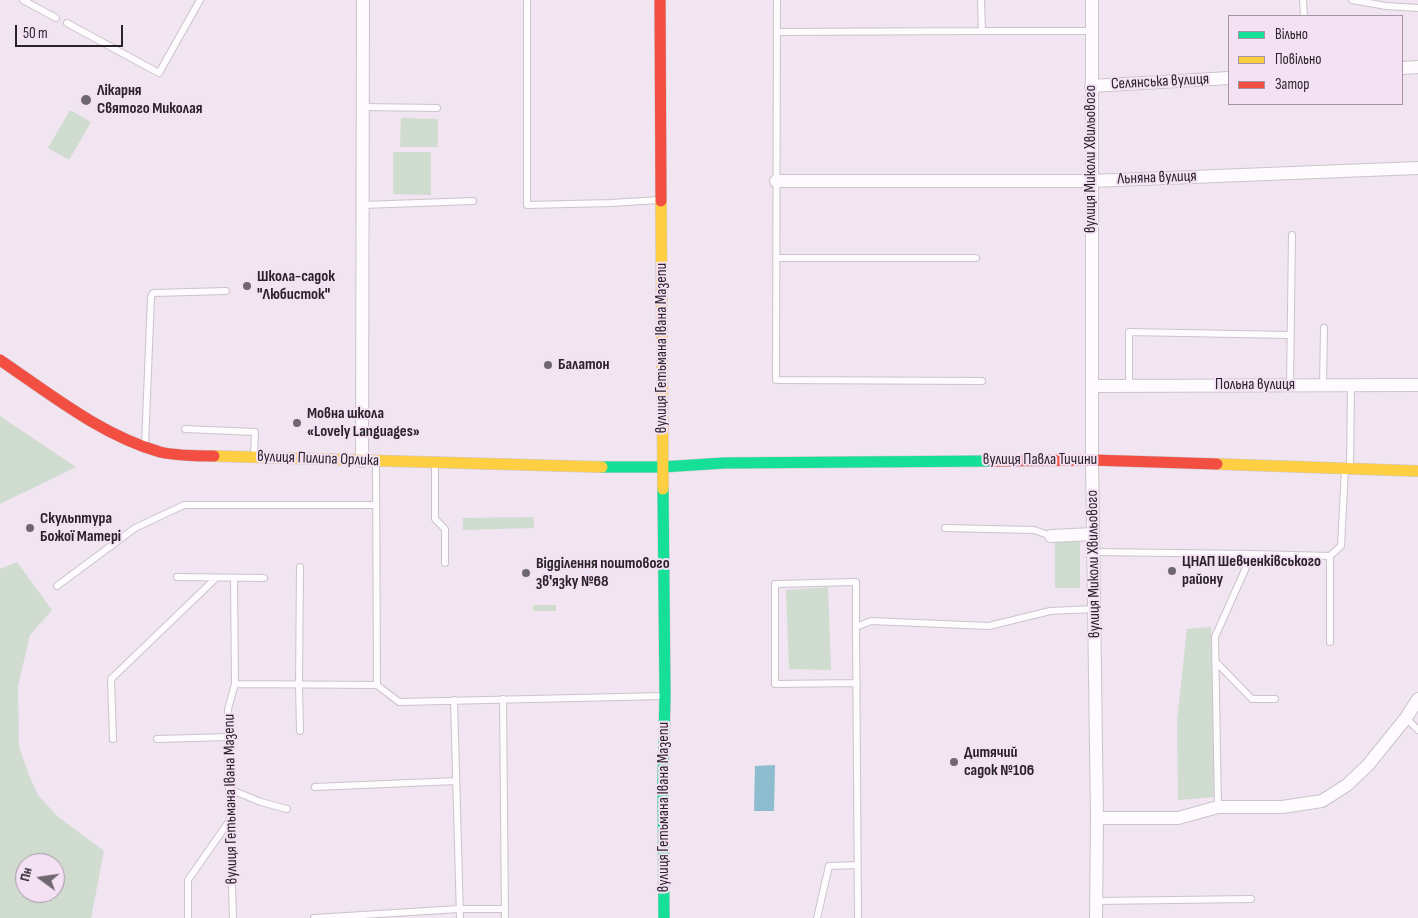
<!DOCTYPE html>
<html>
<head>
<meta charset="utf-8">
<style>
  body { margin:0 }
  #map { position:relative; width:1418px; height:918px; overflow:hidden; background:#f0e5f0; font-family:"Sofia Sans Condensed",sans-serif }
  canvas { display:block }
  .legend { position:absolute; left:1228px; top:15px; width:175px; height:90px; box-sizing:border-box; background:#f4e1f4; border:1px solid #a395a3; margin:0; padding:6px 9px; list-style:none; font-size:15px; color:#2a232a }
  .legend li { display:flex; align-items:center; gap:10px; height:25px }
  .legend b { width:25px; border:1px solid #a395a3 }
  .north { position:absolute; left:15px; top:853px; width:50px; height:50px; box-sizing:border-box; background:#f4e1f4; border:1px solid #a395a3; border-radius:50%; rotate:284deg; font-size:14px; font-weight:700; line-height:20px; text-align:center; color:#2a232a }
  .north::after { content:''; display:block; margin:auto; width:18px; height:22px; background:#6f676f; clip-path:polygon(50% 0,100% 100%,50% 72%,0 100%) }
  .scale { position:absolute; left:15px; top:25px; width:108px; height:22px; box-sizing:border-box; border:2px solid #2a232a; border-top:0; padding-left:6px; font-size:15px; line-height:18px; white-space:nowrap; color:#2a232a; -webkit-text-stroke:4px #f4e1f4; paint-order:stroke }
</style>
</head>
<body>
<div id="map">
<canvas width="1418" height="918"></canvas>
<ul class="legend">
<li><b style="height:6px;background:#16e098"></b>Вільно</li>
<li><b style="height:6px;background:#ffcf43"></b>Повільно</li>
<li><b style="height:6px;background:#f24e42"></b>Затор</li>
</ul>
<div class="north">Пн</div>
<div class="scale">50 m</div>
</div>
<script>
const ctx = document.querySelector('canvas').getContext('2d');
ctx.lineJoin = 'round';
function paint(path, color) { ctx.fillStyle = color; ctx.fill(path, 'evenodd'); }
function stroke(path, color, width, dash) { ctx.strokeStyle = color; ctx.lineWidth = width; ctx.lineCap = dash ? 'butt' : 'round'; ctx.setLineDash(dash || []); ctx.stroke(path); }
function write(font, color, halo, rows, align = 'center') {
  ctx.font = font + ' "Sofia Sans Condensed",sans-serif'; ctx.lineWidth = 4; ctx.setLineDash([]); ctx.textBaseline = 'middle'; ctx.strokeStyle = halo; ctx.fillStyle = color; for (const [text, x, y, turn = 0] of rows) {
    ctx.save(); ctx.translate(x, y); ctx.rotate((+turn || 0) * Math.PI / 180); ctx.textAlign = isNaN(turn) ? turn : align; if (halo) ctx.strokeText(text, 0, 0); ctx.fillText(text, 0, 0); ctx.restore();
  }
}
paint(new Path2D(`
  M 70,110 L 91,122 L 69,160 L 48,148 Z
  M 401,118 L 438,119 L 438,147 L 400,147 Z
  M 393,152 L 431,152 L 431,195 L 393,194 Z
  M 0,416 L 76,467 L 0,504 Z
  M 534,517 L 534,528 L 463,530 L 463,518 Z
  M 1055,542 L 1080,542 L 1080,588 L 1055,588 Z
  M 17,562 L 52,610 L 30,635 L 18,686 L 19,747 L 29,775 L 38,795 L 57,816 L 104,851 L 91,918 L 0,918 L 0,569 ZM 25,863 L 55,863 L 55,893 L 25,893 Z
  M 828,587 L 831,670 L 789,669 L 786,590 Z
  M 533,605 L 556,605 L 556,611 L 533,611 Z
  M 1211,627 L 1215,797 L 1178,800 L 1177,721 L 1187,629 Z`), '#d0dcd0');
paint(new Path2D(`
  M 775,765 L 774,811 L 754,811 L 755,766 Z`), '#8dbcce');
const lane = new Path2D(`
  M 23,0 L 56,18
  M 777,0 L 776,380 L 982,381
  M 1303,0 L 1304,16
  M 1352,0 L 1386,6 L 1418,8
  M 527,1 L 527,205 L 611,203 L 659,200
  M 67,23 L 159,73 L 200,0
  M 982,31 L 1092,31
  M 777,32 L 982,31 L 981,0
  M 363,107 L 437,108
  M 363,205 L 473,201
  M 776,258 L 976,258
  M 1290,385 L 1292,235
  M 1323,385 L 1324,328
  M 1129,386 L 1129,332 L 1290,335
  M 185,429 L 255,432 L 254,456
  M 145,445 L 151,297 L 153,293 L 226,291
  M 376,462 L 377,685
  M 435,464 L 435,519 L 445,529 L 445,563
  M 1350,468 L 1351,384
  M 945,528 L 1034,530 L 1051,536
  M 1093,552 L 1252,554
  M 1330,556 L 1330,642
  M 300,567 L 299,685 L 300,731
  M 177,577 L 264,578
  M 234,579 L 235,684
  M 57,586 L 135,528 L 184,505 L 376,505
  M 856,627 L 856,582 L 775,584 L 775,684 L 857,683
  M 1215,661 L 1252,699 L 1275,699
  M 503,699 L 505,918
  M 454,700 L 460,918
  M 1406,718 L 1418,730
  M 113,739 L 111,679 L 216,578
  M 157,739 L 229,737
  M 315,787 L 456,781
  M 229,789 L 261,802 L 287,809
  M 1218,807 L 1215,637 L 1252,554 L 1330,556 L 1341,546 L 1345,469
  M 1096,901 L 1251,899
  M 188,918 L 188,880 L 230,820
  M 233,918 L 229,789 L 228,709 L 235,684 L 377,685 L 399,702 L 664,696
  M 314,918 L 459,909 L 505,909
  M 817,918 L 829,866 L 858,865
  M 858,918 L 856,627 L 871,621 L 989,626 L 1050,611 L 1094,609`);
const street = new Path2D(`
  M 1092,0 L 1092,460 L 1097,818 L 1096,918
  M 1402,68 L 1418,67
  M 1091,86 L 1229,78
  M 776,181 L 1091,181 L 1418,168
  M 1092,386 L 1418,385
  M 362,461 L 363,0
  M 1051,536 L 1093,534
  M 1097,818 L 1178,818 L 1218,807 L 1282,807 L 1322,801 L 1347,785 L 1368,765 L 1406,718 L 1418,699`);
const fast = new Path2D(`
  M 602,467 L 662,467 L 724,463 L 992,461
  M 663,489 L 665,696 L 663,782 L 664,918`);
const slow = new Path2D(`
  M 661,201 L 663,489
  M 214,456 L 602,467
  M 1217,464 L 1418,471`);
const jam = new Path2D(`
  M 660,0 L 661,201
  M 0,360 C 50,394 101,435 160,452 C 177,456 196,456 214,456
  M 992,461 L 1092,460 L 1217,464`);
stroke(lane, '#cbc4cb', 8);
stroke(street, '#cbc4cb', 14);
stroke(fast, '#cbc4cb', 12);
stroke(slow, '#cbc4cb', 12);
stroke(jam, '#cbc4cb', 12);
stroke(lane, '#fdfbfd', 6);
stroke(street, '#fdfbfd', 12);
stroke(fast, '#16e098', 11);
stroke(slow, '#ffcf43', 11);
stroke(jam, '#f24e42', 11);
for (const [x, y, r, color] of [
  [86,100,6,"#6f676f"],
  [247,286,5,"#6f676f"],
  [548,365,5,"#6f676f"],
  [297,423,5,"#6f676f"],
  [30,528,5,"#6f676f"],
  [1172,571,5,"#6f676f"],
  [526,573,5,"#6f676f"],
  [954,762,5,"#6f676f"]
]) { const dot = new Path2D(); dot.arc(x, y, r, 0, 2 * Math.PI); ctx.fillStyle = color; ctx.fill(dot); stroke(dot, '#f4e1f4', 2); }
write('16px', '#2a232a', '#f4e1f4', [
  ["Селянська вулиця",1160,82,-3],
  ["вулиця Миколи Хвильового",1091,159,-90],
  ["Льняна вулиця",1157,178,-2],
  ["вулиця Гетьмана Івана Мазепи",662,348,-90],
  ["Польна вулиця",1255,385],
  ["вулиця Пилипа Орлика",318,459,2],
  ["вулиця Павла Тичини",1040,460],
  ["вулиця Миколи Хвильового",1094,564,-91],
  ["вулиця Гетьмана Івана Мазепи",231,799,-91],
  ["вулиця Гетьмана Івана Мазепи",664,807,-90]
]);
write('bold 16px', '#2a232a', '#f4e1f4', [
  ["Лікарня",97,91],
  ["Святого Миколая",97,109],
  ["Школа-садок",257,277],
  ["\"Любисток\"",257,295],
  ["Балатон",558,365],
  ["Мовна школа",307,414],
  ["«Lovely Languages»",307,432],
  ["Скульптура",40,519],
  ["Божої Матері",40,537],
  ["ЦНАП Шевченківського",1182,562],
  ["району",1182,580],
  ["Відділення поштового",536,564],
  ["зв'язку №68",536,582],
  ["Дитячий",964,753],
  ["садок №106",964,771]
], 'left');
</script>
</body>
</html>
